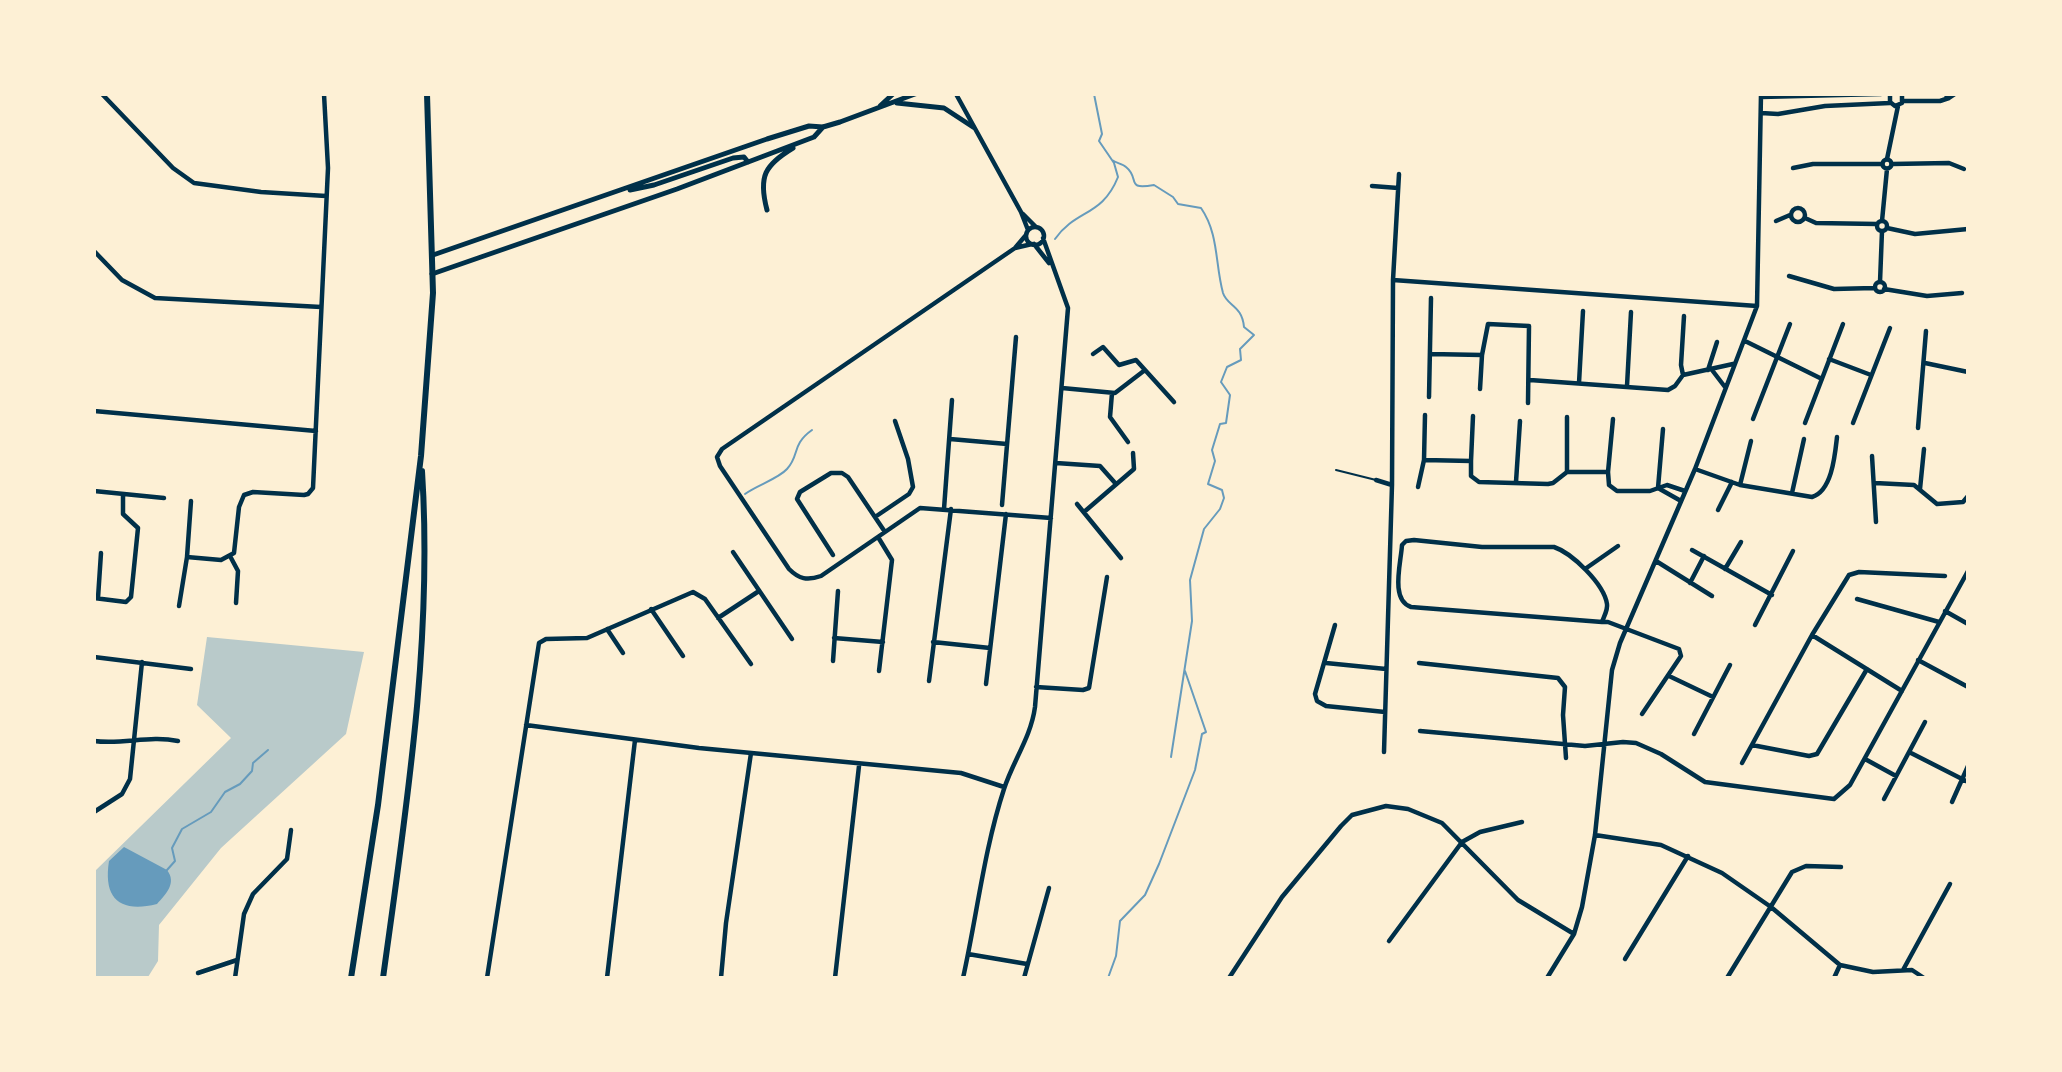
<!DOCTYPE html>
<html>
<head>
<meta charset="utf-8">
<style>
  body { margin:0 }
  #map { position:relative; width:2062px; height:1072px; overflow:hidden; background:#fdf0d5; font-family:"Sofia Sans Condensed",sans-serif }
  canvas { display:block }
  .frame { position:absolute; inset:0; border:96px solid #fdf0d5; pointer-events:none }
</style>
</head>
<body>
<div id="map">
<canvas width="2062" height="1072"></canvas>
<div class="frame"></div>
</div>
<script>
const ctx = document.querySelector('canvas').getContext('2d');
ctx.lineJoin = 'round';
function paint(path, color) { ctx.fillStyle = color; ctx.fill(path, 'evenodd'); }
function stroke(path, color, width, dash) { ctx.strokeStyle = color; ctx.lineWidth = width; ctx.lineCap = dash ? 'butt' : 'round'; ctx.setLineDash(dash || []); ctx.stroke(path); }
paint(new Path2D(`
  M 207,637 L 364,652 L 346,734 L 221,848 L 159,925 L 158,961 L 148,977 L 95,978 L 95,871 L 231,738 L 197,705 Z`), '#b9caca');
paint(new Path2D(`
  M 124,847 L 167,870 C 177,883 166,894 157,904 C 120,913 103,899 109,861 Z`), '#669bbc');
stroke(new Path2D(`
  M 1112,160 C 1116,163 1123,164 1126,167 C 1141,179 1124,190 1154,185 L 1173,197 L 1178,204 L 1201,208 C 1219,234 1215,264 1223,293 C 1227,306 1242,305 1244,327 L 1254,335 L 1240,349 L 1241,360 L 1227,367 L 1221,382 L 1230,395 L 1226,423 L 1220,424 L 1212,450 L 1215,461 L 1208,484 L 1222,490 L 1224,498 L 1220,509 L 1204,529 L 1190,580 L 1192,621 L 1171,757
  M 1055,239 C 1076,209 1102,217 1118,177 L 1114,163 L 1099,141 L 1102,134 L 1094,94
  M 745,494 C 757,485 778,479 787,469 C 800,455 791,445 812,430
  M 167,870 L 175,861 L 172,848 L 182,829 L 211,812 L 225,792 L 240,784 L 252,771 L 253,763 L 268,750
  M 1108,978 L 1116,956 L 1120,921 L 1145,895 L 1159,864 L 1195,770 L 1202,734 L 1206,732 L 1185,671`), '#669bbc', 2);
stroke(new Path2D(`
  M 1336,470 L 1376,480`), '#003049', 2);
stroke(new Path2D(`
  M 102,94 L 173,168 L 194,183 L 261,192 L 326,196
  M 956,94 L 1021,212 L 1028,230
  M 1890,94 L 1890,102 L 1895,106 L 1902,103 L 1902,94
  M 1945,94 L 1949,98 L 1955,94
  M 1761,97 L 1881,94
  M 1903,101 L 1940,101 L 1949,98
  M 1761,113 L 1778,114 L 1825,106 L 1890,103
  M 1887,159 L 1898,106
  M1882.5 164a4.5 4.5 0 1 1 9 0a4.5 4.5 0 1 1-9 0Z
  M 1892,164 L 1949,163 L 1964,169
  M 1793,168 L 1813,164 L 1882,164
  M 1372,186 L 1398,188
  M1791 215a7 7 0 1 1 14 0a7 7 0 1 1-14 0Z
  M 1023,214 L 1036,227
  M 1805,218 L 1816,223 L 1877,224
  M 1776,221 L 1790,215
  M 1882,221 L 1887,169
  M1877 226a5 5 0 1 1 10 0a5 5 0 1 1-10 0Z
  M1026 236a9 9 0 1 1 18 0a9 9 0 1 1-18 0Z
  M 1887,228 L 1915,234 L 1968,229
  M 1026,235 L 1015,248 L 722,449 L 717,457 L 720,466 L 789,569 C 799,579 807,581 821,576 L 920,508 L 1051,518
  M 1034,244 L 1049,263
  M 1015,248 L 1032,244
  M 94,251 L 122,280 L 155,298 L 321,307
  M 1789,276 L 1834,289 L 1874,288
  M 1393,280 L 1757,306
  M1875 287a5 5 0 1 1 10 0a5 5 0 1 1-10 0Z
  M 1880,282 L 1882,231
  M 1884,289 L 1927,296 L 1962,293
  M 1745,341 L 1822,379
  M 1093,354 L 1103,347 L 1119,365 L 1136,360 L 1174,402
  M 1430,354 L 1482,355
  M 1829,359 L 1871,375
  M 1925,363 L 1968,372
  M 1708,370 L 1717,342
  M 1712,370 L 1725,387
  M 1683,375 L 1681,365 L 1684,316
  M 1530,380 L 1668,390 L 1675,386 L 1683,375 L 1733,364
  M 1579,383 L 1583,311
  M 1627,386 L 1631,312
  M 1062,388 L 1115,393 L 1145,370
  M 1480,389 L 1482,355 L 1488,324 L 1529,326 L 1528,403
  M 1112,393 L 1110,417 L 1128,442
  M 1429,397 L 1431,298
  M 94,411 L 316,431
  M 1567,417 L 1567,472
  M 1753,419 L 1790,324
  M 1805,423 L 1843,324
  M 1853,423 L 1890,328
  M 1918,428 L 1926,331
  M 950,439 L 1007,444
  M 1872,456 L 1876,522
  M 1424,460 L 1425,415
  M 1471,461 L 1473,416
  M 1056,463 L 1100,466 L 1116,484
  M 1695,469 L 1740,485 L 1812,497 C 1832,491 1835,455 1837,437
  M 1608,472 L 1613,419
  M 1376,480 L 1392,485
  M 1516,482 L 1520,421
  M 1875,483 L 1914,485 L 1937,504 L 1963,502 L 1968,496
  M 1740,485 L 1751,441
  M 1418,487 L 1424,460 L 1471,461 L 1471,476 L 1479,482 L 1548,484 L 1553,483 L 1567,472 L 1608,472 L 1609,485 L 1617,491 L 1650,491 L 1667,485 L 1685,491
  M 1658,488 L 1663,429
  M 1658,488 L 1681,501
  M 1920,489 L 1924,449
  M 94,491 L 164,498
  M 1792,493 L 1804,439
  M 1077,504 L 1121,558
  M 1002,505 L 1016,337
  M 944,509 L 952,400
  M 1718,510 L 1732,482
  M 1084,512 L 1134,469 L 1133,453
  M 875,517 L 909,494 L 913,487 L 908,459 L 895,421
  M 878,537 L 892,560 L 879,671
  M 1692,550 L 1772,595
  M 733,552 L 792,639
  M 833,555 L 797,499 L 800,492 L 831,473 L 842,473 L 848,477 L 885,532
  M 230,556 L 238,571 L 236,603
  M 187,557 L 191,501
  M 1656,561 L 1712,596
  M 1585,569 L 1618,546
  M 1725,569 L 1741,542
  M 1690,583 L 1704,556
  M 94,598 L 126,602 L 131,597 L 138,528 L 123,514 L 123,495
  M 98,598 L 101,553
  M 1857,599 L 1939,622
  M 179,606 L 187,557 L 221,560 L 234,553 L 239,507 L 244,495 L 253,492 L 304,495 L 308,494 L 313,488 L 328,168 L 324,94
  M 651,609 L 683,656
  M 1945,611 L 1968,624
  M 718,618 L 759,591
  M 1602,622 C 1604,616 1608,610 1607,604 C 1604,584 1572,553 1554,547 L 1482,547 L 1414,540 L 1406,541 L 1402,545 C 1401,563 1390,600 1411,607 L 1602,622 L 1608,622 L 1679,649 L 1681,656 L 1642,714
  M 1335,625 L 1315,694 L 1317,701 L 1326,706 L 1385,712
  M 1755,625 L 1793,551
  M 607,629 L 623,653
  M 1812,635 L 1902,691
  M 834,638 L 883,642
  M 933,642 L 990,648
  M 94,657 L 191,669
  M 1918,660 L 1968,687
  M 833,661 L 838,591
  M 1326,663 L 1386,669
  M 1419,663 L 1558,678 L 1565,687 L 1563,715 L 1566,758
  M 1669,676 L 1713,697
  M 929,681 L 951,509
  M 986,684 L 1006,514
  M 1036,687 L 1083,690 L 1089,688 L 1107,577
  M 526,725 L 699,748 L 961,773 L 1004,787
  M 1420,731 L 1585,746 L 1623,742 L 1636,743 L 1661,754 L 1705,782 L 1834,799 L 1850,785 L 1968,571
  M 1694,734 L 1730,665
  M 94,741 C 123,745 149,735 178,741
  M 1752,745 L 1809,756 L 1817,754 L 1867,669
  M 1384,752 L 1392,485 L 1393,280 L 1399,174
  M 1911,753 L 1968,782
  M 1865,759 L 1896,776
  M 1742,763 L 1812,635 L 1849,575 L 1859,572 L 1945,576
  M 1884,799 L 1925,722
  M 1952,802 L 1968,766
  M 94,812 L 122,794 L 130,779 L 142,662
  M 1595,835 L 1661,845 L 1722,873 L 1771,907 L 1840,965 L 1873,972 L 1912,970 L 1924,978
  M 1389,941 L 1462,842 L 1480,832 L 1522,822
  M 968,954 L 1027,964
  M 1625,959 L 1688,856
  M 1903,970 L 1950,884
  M 198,973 L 237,960
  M 235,978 L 244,914 L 253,894 L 287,859 L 291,830
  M 487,978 L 539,643 L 546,639 L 587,638 L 693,592 L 705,599 L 751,664
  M 607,978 L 635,740
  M 721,978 L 726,923 L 751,753
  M 835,978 L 859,766
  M 963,978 C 977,915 984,850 1004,789 C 1013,761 1031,737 1035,707 L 1068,308 L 1043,238
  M 1024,978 L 1049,888
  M 1229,978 L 1282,897 L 1341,826 L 1352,815 L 1386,806 L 1408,809 L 1442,823 L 1518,900 L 1574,934
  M 1547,978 L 1574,934 L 1582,907 L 1595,835 L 1612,670 L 1620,643 L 1695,469 L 1757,306 L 1761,94
  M 1727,978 L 1792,872 L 1806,866 L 1841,867
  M 1834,978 L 1840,965`), '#003049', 4.5);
stroke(new Path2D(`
  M 897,103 L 944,108 L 973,127
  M 880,106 L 893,94
  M 630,190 L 654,185 L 733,158 L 744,157 L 748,162
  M 767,210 C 758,176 765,165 793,148
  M 433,255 L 767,139 L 809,126 L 823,127 L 840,122 L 915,94
  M 432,274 L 677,189 L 814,137 L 823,127`), '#003049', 5);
stroke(new Path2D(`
  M 351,978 L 378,805 L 421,456 L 433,293 L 427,94
  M 383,978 C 406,810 433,640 422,471`), '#003049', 6);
</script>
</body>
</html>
